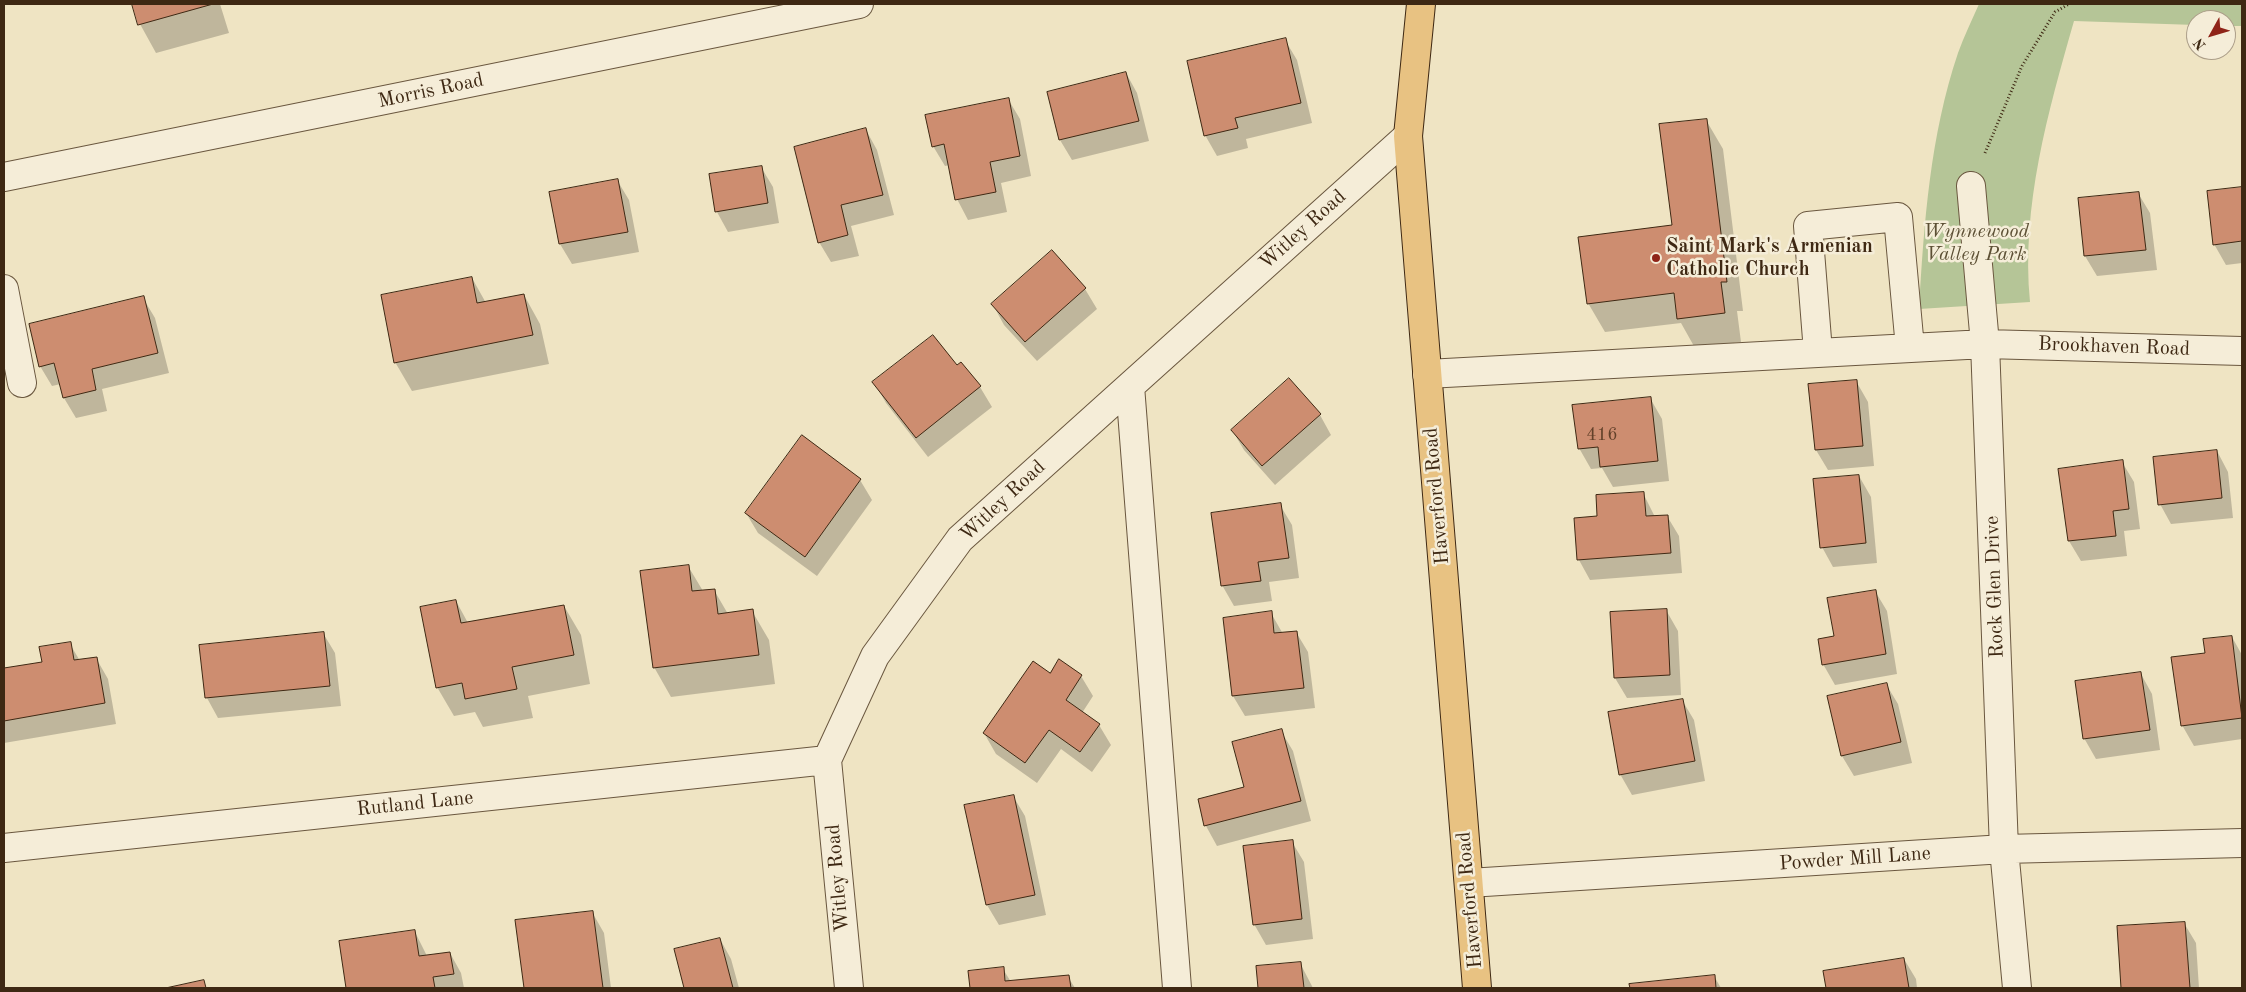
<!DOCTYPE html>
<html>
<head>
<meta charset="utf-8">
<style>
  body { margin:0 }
  #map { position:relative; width:2246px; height:992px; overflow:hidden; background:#efe4c3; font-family:"Old Standard TT",serif }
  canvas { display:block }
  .frame { position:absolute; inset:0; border:5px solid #3e2813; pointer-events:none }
  .north { position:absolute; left:2186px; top:10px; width:50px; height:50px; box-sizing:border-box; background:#f5edd8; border:1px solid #ac9e89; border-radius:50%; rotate:231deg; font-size:14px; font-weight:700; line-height:20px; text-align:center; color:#3e2813 }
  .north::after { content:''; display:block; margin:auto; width:18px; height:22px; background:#8f2418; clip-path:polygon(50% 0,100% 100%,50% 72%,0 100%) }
</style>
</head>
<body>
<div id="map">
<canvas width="2246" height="992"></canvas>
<div class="frame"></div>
<div class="north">N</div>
</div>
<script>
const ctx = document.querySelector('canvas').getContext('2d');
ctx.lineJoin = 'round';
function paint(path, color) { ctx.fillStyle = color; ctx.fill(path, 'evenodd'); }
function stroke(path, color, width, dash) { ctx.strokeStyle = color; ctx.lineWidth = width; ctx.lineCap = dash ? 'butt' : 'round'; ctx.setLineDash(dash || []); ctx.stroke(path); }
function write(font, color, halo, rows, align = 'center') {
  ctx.font = font + ' "Old Standard TT",serif'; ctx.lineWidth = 5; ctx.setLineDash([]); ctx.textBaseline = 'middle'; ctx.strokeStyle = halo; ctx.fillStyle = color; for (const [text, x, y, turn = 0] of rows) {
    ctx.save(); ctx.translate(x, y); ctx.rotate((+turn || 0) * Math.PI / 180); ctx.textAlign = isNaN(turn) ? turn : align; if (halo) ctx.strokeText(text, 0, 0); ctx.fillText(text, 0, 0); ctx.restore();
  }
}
paint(new Path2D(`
  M 1979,4 L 2242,4 L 2242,26 L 2226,26 L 2226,20 L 2196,20 L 2196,25 L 2074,21 C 2048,112 2021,206 2030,302 L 1919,309 C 1924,223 1930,136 1958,53 C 1964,36 1972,20 1979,4 Z`), '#b5c597');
paint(new Path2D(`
  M 134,4 L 220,4 L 229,33 L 156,53 L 140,24 Z
  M 1285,40 L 1297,60 L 1312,123 L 1246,139 L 1248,148 L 1217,156 L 1205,135 Z
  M 1126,73 L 1137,93 L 1149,141 L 1072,160 L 1060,140 L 1048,93 Z
  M 1008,99 L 1020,119 L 1031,176 L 1001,183 L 1007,212 L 968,220 L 957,199 L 950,165 L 945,166 L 933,146 Z
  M 1706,120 L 1723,149 L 1743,311 L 1737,311 L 1741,342 L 1695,348 L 1681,323 L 1605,332 L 1588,303 L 1673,226 Z
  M 866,130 L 877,150 L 894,215 L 851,226 L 859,256 L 831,262 L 819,242 Z
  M 761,167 L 773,187 L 779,223 L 728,232 L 717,212 L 710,175 Z
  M 617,180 L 629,200 L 639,252 L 572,264 L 560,244 L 551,192 Z
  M 2242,188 L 2242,263 L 2226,265 L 2214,244 L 2208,192 Z
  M 2138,193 L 2150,213 L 2157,270 L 2097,276 L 2085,256 L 2079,200 Z
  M 1052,252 L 1085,289 L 1097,309 L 1037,361 L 1004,325 L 993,305 Z
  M 472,278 L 486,303 L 524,295 L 540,324 L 549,364 L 412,391 L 395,362 Z
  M 143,298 L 155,318 L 169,373 L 102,389 L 107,411 L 76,418 L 64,398 L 61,384 L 52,386 L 40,366 Z
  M 961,363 L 980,387 L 992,407 L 928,457 L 886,403 L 874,382 L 956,367 Z
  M 1856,381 L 1868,402 L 1874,466 L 1828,470 L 1816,450 L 1810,385 Z
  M 1650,398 L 1662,419 L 1669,481 L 1613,487 L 1602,468 L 1591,469 L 1579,448 Z
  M 1320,415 L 1331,435 L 1275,485 L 1244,450 L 1232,430 Z
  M 802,437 L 860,480 L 872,500 L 817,576 L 758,533 L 746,513 Z
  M 2217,451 L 2228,472 L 2233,518 L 2171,524 L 2160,504 Z
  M 2122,462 L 2134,482 L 2140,529 L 2124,531 L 2127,556 L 2081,561 L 2069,541 L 2060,470 Z
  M 1859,476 L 1871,497 L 1877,563 L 1833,567 L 1822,547 Z
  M 1643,493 L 1655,517 L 1667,516 L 1679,536 L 1682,573 L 1590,580 L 1579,560 L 1575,520 L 1598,518 Z
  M 1280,505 L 1292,525 L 1299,578 L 1269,582 L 1272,601 L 1234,606 L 1222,585 Z
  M 688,566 L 703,591 L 714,590 L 728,614 L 752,611 L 769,640 L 775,684 L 671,697 L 654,667 Z
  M 1875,591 L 1887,611 L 1897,674 L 1835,685 L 1823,664 L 1836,637 Z
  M 456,601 L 468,623 L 564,606 L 581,635 L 590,684 L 528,696 L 533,718 L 483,727 L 475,712 L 454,716 L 437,687 Z
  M 1666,610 L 1678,631 L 1681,695 L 1627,698 L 1615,678 Z
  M 1271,613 L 1283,634 L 1296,632 L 1308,652 L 1315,708 L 1245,716 L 1233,696 L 1224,619 Z
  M 323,633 L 335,653 L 341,706 L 218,718 L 207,698 L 201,646 Z
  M 2232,637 L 2242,655 L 2242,739 L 2194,746 L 2182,725 Z
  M 70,644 L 80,661 L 96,658 L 108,679 L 116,724 L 4,743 L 4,670 L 43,663 Z
  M 1059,661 L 1081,676 L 1093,696 L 1082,713 L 1099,725 L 1111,745 L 1092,772 L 1061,749 L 1037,783 L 996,754 L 984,733 L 1050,674 Z
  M 2141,674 L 2152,694 L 2160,750 L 2096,759 L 2084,738 Z
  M 1886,684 L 1898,704 L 1912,763 L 1854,776 L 1842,756 Z
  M 1682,700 L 1694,720 L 1705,781 L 1632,795 L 1620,774 Z
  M 1281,731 L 1293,751 L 1311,821 L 1217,846 L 1206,826 L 1199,800 L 1246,788 Z
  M 1013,796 L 1025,816 L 1046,915 L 999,925 L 987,905 L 966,806 Z
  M 1292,842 L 1304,862 L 1313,939 L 1266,945 L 1254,924 Z
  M 592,912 L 604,933 L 611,988 L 525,988 L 516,922 Z
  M 2184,923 L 2196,943 L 2199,988 L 2122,988 L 2118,928 Z
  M 415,932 L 427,956 L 450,953 L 461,973 L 464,988 L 347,988 L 340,942 Z
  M 720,939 L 731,959 L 739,988 L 685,988 L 675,950 Z
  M 1904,959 L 1916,979 L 1917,988 L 1827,988 L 1824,972 Z
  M 1300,963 L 1313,988 L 1260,988 L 1258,967 Z
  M 1003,969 L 1011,982 L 1068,977 L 1075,988 L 971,988 L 970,972 Z
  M 1714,976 L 1721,988 L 1631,988 L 1631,985 Z`), '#0003');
const building = new Path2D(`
  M 132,4 L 213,4 L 138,25 Z
  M 1286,38 L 1301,103 L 1235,118 L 1238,128 L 1204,136 L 1187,61 Z
  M 1126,72 L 1139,121 L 1059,140 L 1047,92 Z
  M 1009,98 L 1020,156 L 990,162 L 996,192 L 955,200 L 944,144 L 932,147 L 925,115 Z
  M 1707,119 L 1727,282 L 1721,282 L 1725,313 L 1677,319 L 1674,293 L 1587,304 L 1578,237 L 1672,225 L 1659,124 Z
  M 866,128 L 883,195 L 841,205 L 848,235 L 818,243 L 794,147 Z
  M 762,166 L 768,203 L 715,212 L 709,174 Z
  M 618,179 L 628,232 L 559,244 L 549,192 Z
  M 2242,187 L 2242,241 L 2213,245 L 2207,191 Z
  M 2139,192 L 2146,250 L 2084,256 L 2078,198 Z
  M 1052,250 L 1086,288 L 1025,342 L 991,304 Z
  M 472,277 L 477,303 L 524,294 L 533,335 L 394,363 L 381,295 Z
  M 144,296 L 158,353 L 92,369 L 96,390 L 63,398 L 54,363 L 39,367 L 29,324 Z
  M 933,335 L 957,365 L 961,362 L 981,386 L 916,438 L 872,382 Z
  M 1289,378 L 1321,414 L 1262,466 L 1231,430 Z
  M 1857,380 L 1863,446 L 1815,450 L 1808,384 Z
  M 1651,397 L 1658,461 L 1600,467 L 1598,447 L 1578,449 L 1572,405 Z
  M 802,435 L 861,479 L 805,557 L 745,513 Z
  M 2217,450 L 2222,498 L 2158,505 L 2153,457 Z
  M 2123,460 L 2129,509 L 2113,511 L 2116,536 L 2068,541 L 2058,469 Z
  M 1859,475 L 1866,543 L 1820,548 L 1813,479 Z
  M 1644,492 L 1646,516 L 1668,515 L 1671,553 L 1577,560 L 1574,518 L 1597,516 L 1596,495 Z
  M 1281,503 L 1289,558 L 1258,562 L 1261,581 L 1221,586 L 1211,513 Z
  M 689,565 L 692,591 L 715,589 L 718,614 L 753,609 L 759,655 L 653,668 L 640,571 Z
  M 1876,590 L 1886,654 L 1822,665 L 1818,639 L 1834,636 L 1827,598 Z
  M 456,600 L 461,623 L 564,605 L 574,655 L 512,667 L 517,689 L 465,699 L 462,683 L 436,688 L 420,607 Z
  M 1667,609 L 1670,675 L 1614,678 L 1610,612 Z
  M 1272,611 L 1274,633 L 1297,631 L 1304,688 L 1232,696 L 1223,618 Z
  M 324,632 L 330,686 L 205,698 L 199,645 Z
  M 2232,636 L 2242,718 L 2181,726 L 2171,657 L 2205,653 L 2203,639 Z
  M 71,642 L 74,660 L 97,657 L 105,703 L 4,721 L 4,668 L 42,662 L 39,647 Z
  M 1059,659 L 1082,675 L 1066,700 L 1100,724 L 1080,752 L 1049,730 L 1025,763 L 983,733 L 1033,661 L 1050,673 Z
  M 2141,672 L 2150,730 L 2083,739 L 2075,681 Z
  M 1887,683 L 1901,742 L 1841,756 L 1827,696 Z
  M 1683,699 L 1695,761 L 1619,775 L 1608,712 Z
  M 1282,729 L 1301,801 L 1204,826 L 1198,799 L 1244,787 L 1232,742 Z
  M 1014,795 L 1035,895 L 986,905 L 964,805 Z
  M 1293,840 L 1302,919 L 1253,925 L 1243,846 Z
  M 593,911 L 603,988 L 524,988 L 515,920 Z
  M 2185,922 L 2190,988 L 2121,988 L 2117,926 Z
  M 415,930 L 419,956 L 450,952 L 454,974 L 433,977 L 435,988 L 346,988 L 339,941 Z
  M 720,938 L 733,988 L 684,988 L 674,949 Z
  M 1904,958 L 1909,988 L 1826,988 L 1823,971 Z
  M 1301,962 L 1304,988 L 1258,988 L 1256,966 Z
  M 1004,967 L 1005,981 L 1069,975 L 1071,988 L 970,988 L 968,971 Z
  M 1715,975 L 1716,988 L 1630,988 L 1629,984 Z
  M 204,980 L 206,988 L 166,988 Z`);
paint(building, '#cd8d70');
stroke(building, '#3e2813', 1);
const minor = new Path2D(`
  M 4,177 L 859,4
  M 1971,186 L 1985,344 L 2004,849 L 2017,988
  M 4,289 L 22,383
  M 1818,352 L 1808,226 L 1898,217 L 1910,348
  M 1427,374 L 1985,344 L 2242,351
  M 1130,386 L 1177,988
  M 4,848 L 827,760
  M 1469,883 L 2004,849 L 2242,843
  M 849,988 L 827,760 L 875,656 L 960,539 L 1408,136`);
const major = new Path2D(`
  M 1421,4 L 1408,136 L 1477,988`);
stroke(minor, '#6a573f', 30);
stroke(major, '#3e2813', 30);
stroke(new Path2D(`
  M 1985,153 L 2022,66 L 2055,12 L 2069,4`), '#3e2813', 3, [1, 2.5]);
stroke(minor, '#f5edd8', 28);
stroke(major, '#e8c282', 28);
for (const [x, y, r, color] of [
  [1656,258,5,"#8f2418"]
]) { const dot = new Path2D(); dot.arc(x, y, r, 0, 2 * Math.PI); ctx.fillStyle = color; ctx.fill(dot); stroke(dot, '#f5edd8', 2); }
write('18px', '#62412a', null, [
  ["416",1602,435]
]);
write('20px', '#3e2813', '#f5edd8', [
  ["Morris Road",431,91,-12],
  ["Witley Road",1303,230,-42],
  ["Brookhaven Road",2114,347,2],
  ["Haverford Road",1437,496,-95],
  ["Witley Road",1003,501,-43],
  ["Rock Glen Drive",1995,587,-92],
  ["Rutland Lane",415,804,-6],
  ["Powder Mill Lane",1855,859,-4],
  ["Witley Road",838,878,-95],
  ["Haverford Road",1470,900,-95]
]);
write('italic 20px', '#5c4f34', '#f5edd8', [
  ["Wynnewood",1976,232],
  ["Valley Park",1976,255]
]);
write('bold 20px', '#3e2813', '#f5edd8', [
  ["Saint Mark's Armenian",1666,247],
  ["Catholic Church",1666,270]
], 'left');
</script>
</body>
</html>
